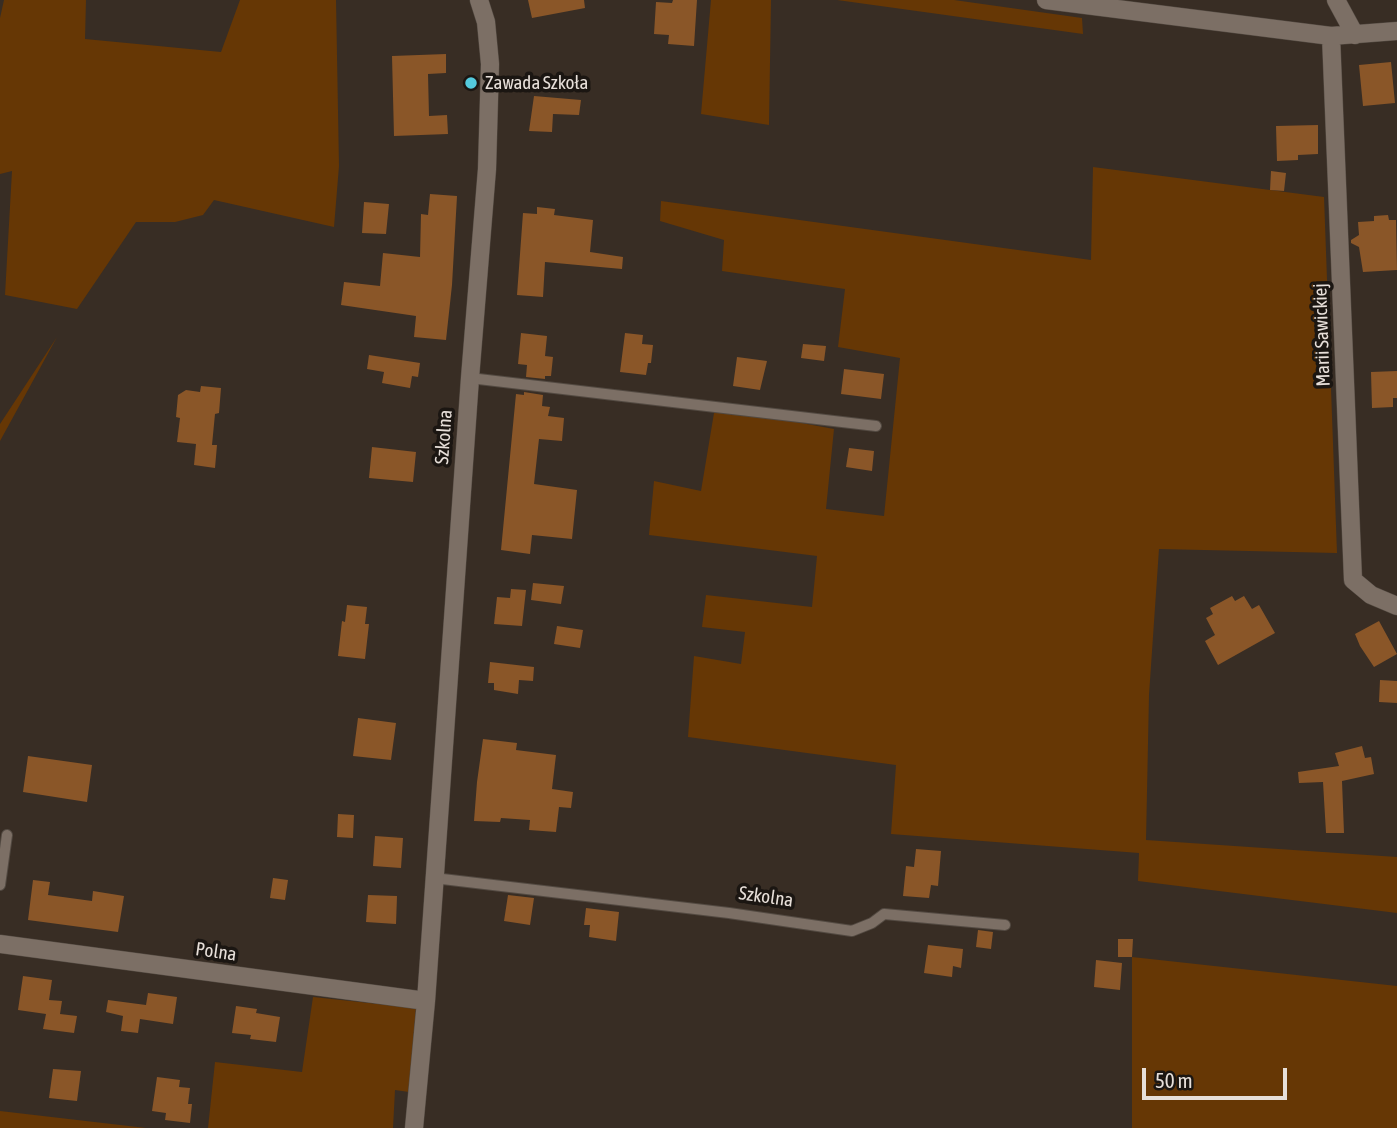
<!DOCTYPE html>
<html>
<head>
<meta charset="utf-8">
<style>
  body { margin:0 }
  #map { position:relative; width:1397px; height:1128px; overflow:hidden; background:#382d24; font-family:"Asap Condensed",sans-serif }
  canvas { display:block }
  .scale { position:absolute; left:1142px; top:1068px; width:145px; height:32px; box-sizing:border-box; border:4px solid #e7dfd9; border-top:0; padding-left:9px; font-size:21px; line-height:24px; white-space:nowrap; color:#e7dfd9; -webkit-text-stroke:5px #1b1612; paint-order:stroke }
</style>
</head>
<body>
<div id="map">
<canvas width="1397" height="1128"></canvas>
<div class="scale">50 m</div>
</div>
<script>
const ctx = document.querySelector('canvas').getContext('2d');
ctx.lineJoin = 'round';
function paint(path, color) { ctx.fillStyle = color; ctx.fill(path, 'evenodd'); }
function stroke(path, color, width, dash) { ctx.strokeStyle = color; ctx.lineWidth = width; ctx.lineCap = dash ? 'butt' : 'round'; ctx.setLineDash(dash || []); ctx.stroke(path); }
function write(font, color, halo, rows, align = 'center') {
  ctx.font = font + ' "Asap Condensed",sans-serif'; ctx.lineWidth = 7; ctx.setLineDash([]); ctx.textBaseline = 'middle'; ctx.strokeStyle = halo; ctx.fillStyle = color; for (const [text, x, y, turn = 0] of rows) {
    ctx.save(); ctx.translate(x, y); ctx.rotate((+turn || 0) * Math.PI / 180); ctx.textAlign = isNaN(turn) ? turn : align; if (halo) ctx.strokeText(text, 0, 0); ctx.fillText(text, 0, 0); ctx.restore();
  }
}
paint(new Path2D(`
  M 4,0 L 86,0 L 85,39 L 221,52 L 240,0 L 336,0 L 339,166 L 334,227 L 214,200 L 203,215 L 175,222 L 136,222 L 77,309 L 5,295 L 12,171 L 0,174 L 0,18 Z
  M 711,0 L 771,0 L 769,125 L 701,114 Z
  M 837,0 L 954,0 L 1082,18 L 1083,34 Z
  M 1093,167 L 1324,197 L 1337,553 L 1159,549 L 1149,695 L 1146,840 L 1397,857 L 1397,913 L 1138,881 L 1139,853 L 891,834 L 896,765 L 688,737 L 694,656 L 741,664 L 745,632 L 702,627 L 706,595 L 812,607 L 817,556 L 649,535 L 654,481 L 701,491 L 715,407 L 834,429 L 826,509 L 884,516 L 900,358 L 838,347 L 845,289 L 722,271 L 724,240 L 660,221 L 661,201 L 1091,260 Z
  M 57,337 L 0,441 L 0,424 Z
  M 1132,957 L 1397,986 L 1397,1128 L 1132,1128 Z
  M 313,997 L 416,1008 L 409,1092 L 395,1090 L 393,1128 L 208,1128 L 215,1062 L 302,1072 Z
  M 0,1111 L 146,1128 L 0,1128 Z`), '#663705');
paint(new Path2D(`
  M 528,0 L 584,0 L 585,8 L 532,18 Z
  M 673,0 L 697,0 L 694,46 L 668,44 L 669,35 L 654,34 L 656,2 L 672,3 Z
  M 446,54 L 446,73 L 428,74 L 429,116 L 447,115 L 448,134 L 394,136 L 392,56 Z
  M 1391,62 L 1395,103 L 1363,106 L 1359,65 Z
  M 534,96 L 581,100 L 579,115 L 553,114 L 552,132 L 529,131 Z
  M 1318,125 L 1318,154 L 1298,155 L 1298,160 L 1277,161 L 1276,126 Z
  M 1271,171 L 1286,173 L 1284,191 L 1270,190 Z
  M 430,194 L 457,196 L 452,285 L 446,340 L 414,337 L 416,316 L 341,305 L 344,282 L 380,286 L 383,253 L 420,257 L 421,214 L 428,215 Z
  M 364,202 L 389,204 L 386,234 L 362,233 Z
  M 537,207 L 555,209 L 554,215 L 593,220 L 590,252 L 623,257 L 622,269 L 545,262 L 543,297 L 517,295 L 523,213 L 537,214 Z
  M 1388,215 L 1389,220 L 1396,220 L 1397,270 L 1363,272 L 1359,247 L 1351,243 L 1351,240 L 1359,235 L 1358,222 L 1374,221 L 1374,216 Z
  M 521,333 L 547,336 L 545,356 L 553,357 L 551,376 L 545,376 L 545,379 L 526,377 L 527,365 L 518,364 Z
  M 625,333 L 643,335 L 642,344 L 653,345 L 651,363 L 648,363 L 646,375 L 620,372 Z
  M 803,344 L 826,346 L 824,361 L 801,358 Z
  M 369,355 L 420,363 L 418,377 L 412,376 L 410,388 L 382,383 L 384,372 L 367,369 Z
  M 737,357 L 767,361 L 760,390 L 733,386 Z
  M 844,369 L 884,374 L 881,399 L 841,394 Z
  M 1397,371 L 1397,398 L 1393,398 L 1393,407 L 1372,408 L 1371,372 Z
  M 201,386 L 221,388 L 219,413 L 215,414 L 212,445 L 217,445 L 215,468 L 194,465 L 196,444 L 177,442 L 180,418 L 176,417 L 178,395 L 186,390 L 200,392 Z
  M 524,392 L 543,395 L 542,406 L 550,407 L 548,416 L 564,418 L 562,441 L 539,439 L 534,484 L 577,490 L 572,539 L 532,535 L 530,554 L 501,550 L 516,394 L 524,395 Z
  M 372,447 L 416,452 L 413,482 L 369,478 Z
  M 849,448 L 874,451 L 872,471 L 846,467 Z
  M 533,583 L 564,586 L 561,604 L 531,600 Z
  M 511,589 L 526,590 L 522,626 L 494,624 L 497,597 L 510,598 Z
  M 1232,596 L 1235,601 L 1244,596 L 1252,609 L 1259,605 L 1275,633 L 1218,665 L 1205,641 L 1215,635 L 1206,618 L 1213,614 L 1210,608 Z
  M 347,605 L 367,607 L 365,624 L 369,624 L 365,659 L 338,656 L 342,621 L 345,622 Z
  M 1379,621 L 1397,654 L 1374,667 L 1360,646 L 1355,634 Z
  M 557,626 L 583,630 L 580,648 L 554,644 Z
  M 490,662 L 534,667 L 533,681 L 519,680 L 518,694 L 494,690 L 494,683 L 488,683 Z
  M 1380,680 L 1397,681 L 1397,703 L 1379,702 Z
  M 358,718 L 396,723 L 391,760 L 353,756 Z
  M 483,739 L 517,743 L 516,750 L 556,755 L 552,789 L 573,792 L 571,808 L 559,807 L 556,832 L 529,830 L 530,820 L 501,818 L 500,822 L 474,821 L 477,782 Z
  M 1362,746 L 1365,758 L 1371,757 L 1374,774 L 1342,781 L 1344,833 L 1326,833 L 1323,782 L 1299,783 L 1298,772 L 1339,766 L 1335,753 Z
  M 28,756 L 92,765 L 87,802 L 23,792 Z
  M 338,814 L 354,815 L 353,838 L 337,837 Z
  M 375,836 L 403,838 L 401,868 L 373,866 Z
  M 916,849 L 941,851 L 938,886 L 931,885 L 929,898 L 903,896 L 906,866 L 914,867 Z
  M 273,878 L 288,880 L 285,900 L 270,898 Z
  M 33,880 L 50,882 L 48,895 L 92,901 L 93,891 L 124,896 L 118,932 L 28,920 Z
  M 368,895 L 397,896 L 396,924 L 366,922 Z
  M 508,895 L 534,898 L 530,925 L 504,921 Z
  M 586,908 L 619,912 L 616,941 L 589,937 L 590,925 L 584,925 Z
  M 978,930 L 993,932 L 991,949 L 976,947 Z
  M 1118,939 L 1133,939 L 1132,957 L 1118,957 Z
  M 928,945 L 963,949 L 961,968 L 953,966 L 952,977 L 924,973 Z
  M 1096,960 L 1122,963 L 1120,990 L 1094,987 Z
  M 23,976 L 52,980 L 49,1000 L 62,1001 L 60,1014 L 77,1016 L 74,1033 L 43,1029 L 46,1014 L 18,1010 Z
  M 148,993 L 177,997 L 173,1024 L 140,1019 L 138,1033 L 121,1031 L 123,1016 L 106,1012 L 108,1000 L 146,1005 Z
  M 236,1006 L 257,1009 L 256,1013 L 280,1017 L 276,1042 L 250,1039 L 251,1035 L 232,1033 Z
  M 53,1069 L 81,1071 L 77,1101 L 49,1098 Z
  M 157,1077 L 180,1080 L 179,1087 L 190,1088 L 188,1104 L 192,1104 L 190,1123 L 165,1120 L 166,1113 L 152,1111 Z`), '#8a5628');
const service = new Path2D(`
  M 470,378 L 876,426
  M 434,878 L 729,913 L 852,931 L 872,923 L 884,914 L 1005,925
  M 0,885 L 7,835`);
const minor = new Path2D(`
  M 1046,0 L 1331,36 L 1397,31
  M 1336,0 L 1355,35
  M 1331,36 L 1353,580 L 1371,595 L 1397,606
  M 0,944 L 426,1001
  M 414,1128 L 426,1001 L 470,378 L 487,169 L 490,64 L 486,22 L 479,0`);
stroke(service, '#534a42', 12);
stroke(minor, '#534a42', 19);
stroke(service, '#7c6f65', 10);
stroke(minor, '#7c6f65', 18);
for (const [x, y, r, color] of [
  [471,83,7,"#54cadd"]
]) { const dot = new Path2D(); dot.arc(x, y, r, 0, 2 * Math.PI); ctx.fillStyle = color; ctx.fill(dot); stroke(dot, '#1b1612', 2.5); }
write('19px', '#e7dfd9', '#1b1612', [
  ["Zawada Szkoła",485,83]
], 'left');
write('19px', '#e7dfd9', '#1b1612', [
  ["Marii Sawickiej",1322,335,-92],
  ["Szkolna",444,437,-86],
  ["Szkolna",766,897,8],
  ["Polna",216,952,8]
]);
</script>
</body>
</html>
